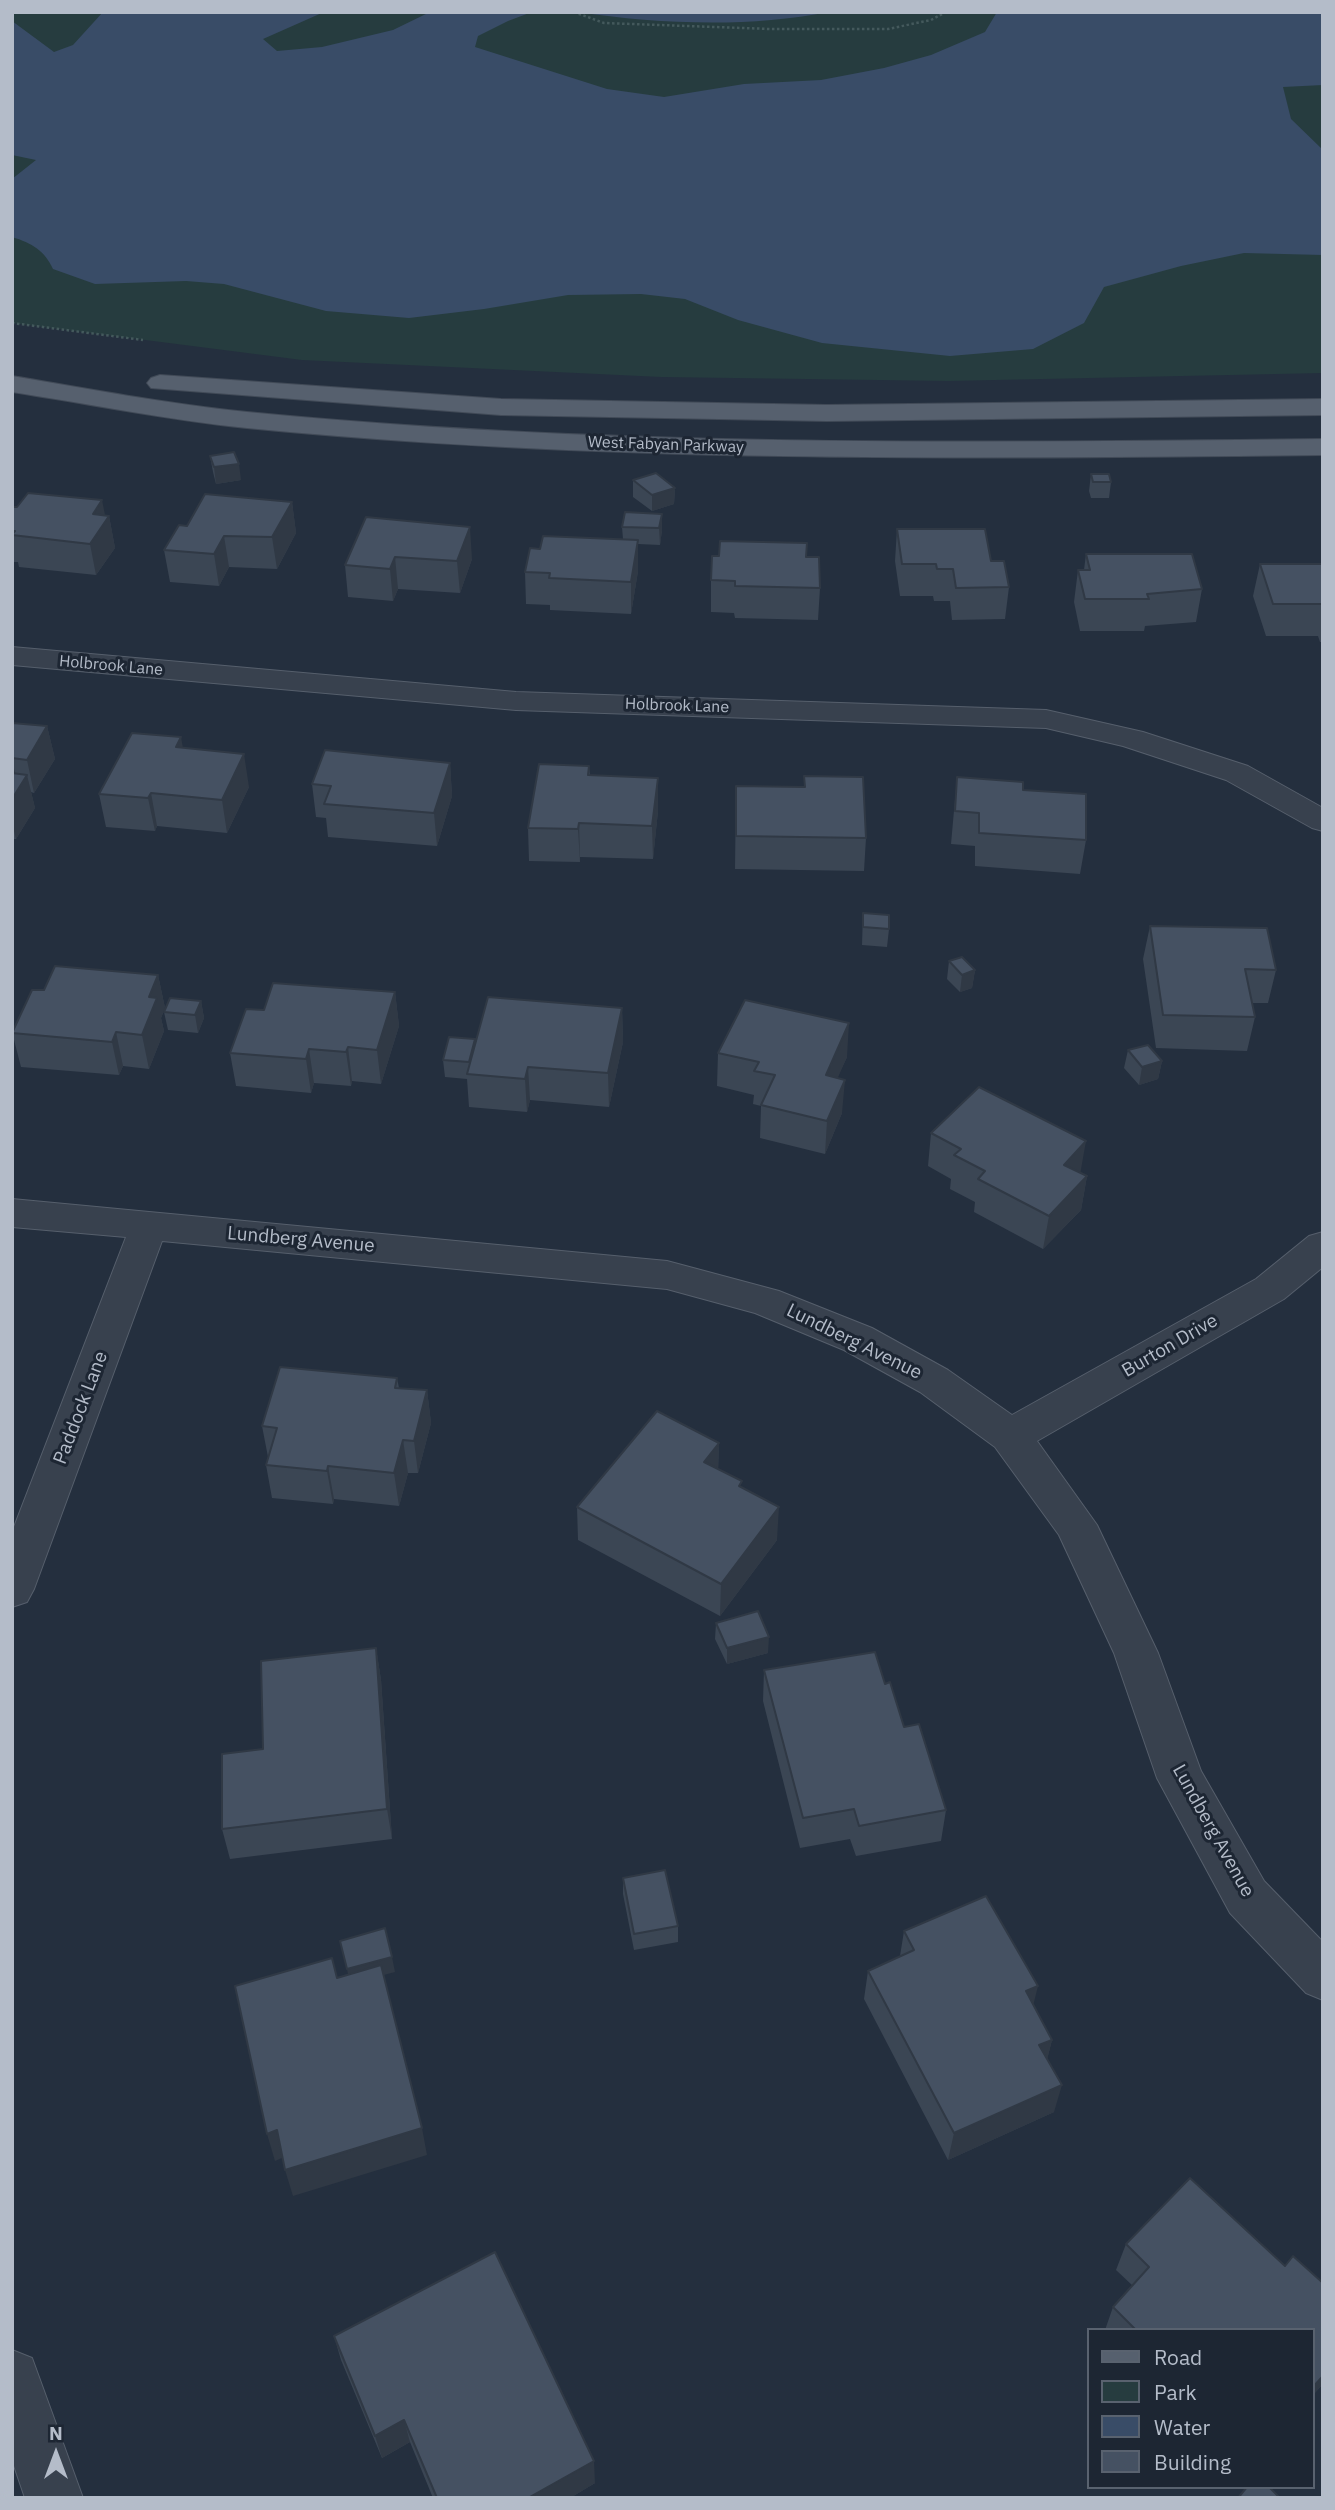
<!DOCTYPE html>
<html>
<head>
<meta charset="utf-8">
<style>
  body { margin:0 }
  #map { position:relative; width:1335px; height:2510px; overflow:hidden; background:#242f3e; font-family:"IBM Plex Sans",sans-serif }
  canvas { display:block }
  .frame { position:absolute; inset:0; border:14px solid #b4bcc9; pointer-events:none }
  .legend { position:absolute; left:1087px; top:2328px; width:228px; height:161px; box-sizing:border-box; background:#1d2633; border:2px solid #59626f; margin:0; padding:9px 12px; list-style:none; font-size:21px; color:#b4bcc9 }
  .legend li { display:flex; align-items:center; gap:14px; height:35px }
  .legend b { width:35px; border:2px solid #59626f }
  .north { position:absolute; left:21px; top:2419px; width:70px; height:70px; -webkit-text-stroke:5px #1d2633; paint-order:stroke; rotate:0deg; font-size:19px; font-weight:700; line-height:28px; text-align:center; color:#b4bcc9 }
  .north::after { content:''; display:block; margin:auto; width:24px; height:32px; background:#b4bcc9; clip-path:polygon(50% 0,100% 100%,50% 72%,0 100%) }
</style>
</head>
<body>
<div id="map">
<canvas width="1335" height="2510"></canvas>
<div class="frame"></div>
<ul class="legend">
<li><b style="height:9px;background:#56606e"></b>Road</li>
<li><b style="height:19px;background:#263c3f"></b>Park</li>
<li><b style="height:19px;background:#394c67"></b>Water</li>
<li><b style="height:19px;background:#455162"></b>Building</li>
</ul>
<div class="north">N</div>
</div>
<script>
const ctx = document.querySelector('canvas').getContext('2d');
ctx.lineJoin = 'round';
function paint(path, color) { ctx.fillStyle = color; ctx.fill(path, 'evenodd'); }
function stroke(path, color, width, dash) { ctx.strokeStyle = color; ctx.lineWidth = width; ctx.lineCap = dash ? 'butt' : 'round'; ctx.setLineDash(dash || []); ctx.stroke(path); }
function write(font, color, halo, rows, align = 'center') {
  ctx.font = font + ' "IBM Plex Sans",sans-serif'; ctx.lineWidth = 6; ctx.setLineDash([]); ctx.textBaseline = 'middle'; ctx.strokeStyle = halo; ctx.fillStyle = color; for (const [text, x, y, turn = 0] of rows) {
    ctx.save(); ctx.translate(x, y); ctx.rotate((+turn || 0) * Math.PI / 180); ctx.textAlign = isNaN(turn) ? turn : align; if (halo) ctx.strokeText(text, 0, 0); ctx.fillText(text, 0, 0); ctx.restore();
  }
}
paint(new Path2D(`
  M 12,12 L 1323,12 L 1323,373 L 949,381 L 661,377 L 302,360 L 12,323 Z`), '#263c3f');
paint(new Path2D(`
  M 103,12 L 324,12 L 263,39 L 277,51 L 322,47 L 393,30 L 430,12 L 532,12 L 508,21 L 478,36 L 475,47 L 607,89 L 664,97 L 744,84 L 821,80 L 884,68 L 931,55 L 985,32 L 997,12 L 1323,12 L 1323,85 L 1283,87 L 1291,119 L 1323,150 L 1323,255 L 1244,253 L 1181,266 L 1104,287 L 1084,323 L 1033,349 L 950,356 L 822,343 L 738,320 L 685,299 L 641,294 L 568,295 L 484,309 L 409,318 L 326,311 L 224,284 L 186,281 L 95,284 L 53,269 C 45,251 32,243 12,237 L 12,179 L 36,160 L 12,155 L 12,21 L 54,52 L 73,45 Z
  M 577,12 L 829,12 C 748,28 658,24 577,12 Z`), '#394c67');
const minor = new Path2D(`
  M 12,647 L 516,692 L 1046,710 L 1143,732 L 1248,766 L 1323,808 L 1323,831 L 1312,828 L 1226,780 L 1123,746 L 1046,728 L 516,710 L 12,665 Z
  M 12,1199 L 667,1261 L 779,1291 L 872,1328 L 948,1370 L 1012,1415 L 1256,1279 L 1309,1236 L 1323,1232 L 1323,1267 L 1284,1299 L 1037,1441 L 1097,1525 L 1158,1653 L 1201,1771 L 1264,1881 L 1323,1942 L 1323,2000 L 1306,1993 L 1230,1913 L 1157,1778 L 1114,1653 L 1059,1535 L 995,1447 L 920,1392 L 844,1350 L 755,1313 L 667,1289 L 162,1241 L 34,1589 L 27,1602 L 12,1607 L 12,1532 L 126,1237 L 12,1227 Z
  M 12,2350 L 32,2358 L 83,2498 L 25,2498 L 12,2460 Z`);
const major = new Path2D(`
  M 160,375 L 501,399 L 827,405 L 1323,399 L 1323,415 L 827,421 L 501,415 L 151,388 L 147,383 L 151,378 Z
  M 12,376 C 90,389 168,404 247,412 C 604,447 964,443 1323,439 L 1323,455 C 964,459 604,463 247,428 C 168,420 90,404 12,392 Z`);
stroke(minor, '#565f6c', 2);
stroke(major, '#414a57', 2);
stroke(new Path2D(`
  M 574,12 L 604,23 L 770,29 L 888,29 L 931,20 L 946,12
  M 12,323 L 143,340`), '#44595c', 2.5, [2.5, 2.5]);
paint(minor, '#38414e');
paint(major, '#56606e');
paint(new Path2D(`
  M 210,456 L 241,480 L 216,484 L 213,472 Z
  M 1091,474 L 1111,482 L 1109,498 L 1091,498 L 1089,491 Z
  M 633,480 L 675,488 L 674,504 L 652,511 L 633,497 Z
  M 292,502 L 296,533 L 277,569 L 229,567 L 219,586 L 170,582 L 164,550 L 187,526 Z
  M 12,507 L 109,516 L 115,548 L 96,575 L 19,567 L 18,562 L 12,562 Z
  M 662,514 L 662,530 L 660,545 L 638,544 L 638,571 L 631,614 L 550,610 L 550,605 L 526,604 L 525,572 L 540,549 L 623,539 L 622,527 Z
  M 366,517 L 472,559 L 460,593 L 398,589 L 393,601 L 348,597 L 345,565 Z
  M 897,529 L 991,561 L 1009,587 L 1005,619 L 952,620 L 950,601 L 934,601 L 933,596 L 900,596 L 895,561 Z
  M 1086,554 L 1202,589 L 1196,622 L 1145,626 L 1144,631 L 1080,631 L 1074,602 L 1078,570 L 1084,570 Z
  M 806,557 L 820,588 L 818,620 L 735,618 L 734,613 L 711,612 L 711,580 Z
  M 1260,564 L 1323,564 L 1323,642 L 1320,642 L 1318,636 L 1266,636 L 1253,596 Z
  M 12,723 L 47,726 L 55,759 L 34,793 L 31,792 L 35,808 L 16,839 L 12,839 Z
  M 183,748 L 249,787 L 227,833 L 157,826 L 155,831 L 106,827 L 99,794 Z
  M 450,763 L 452,796 L 437,846 L 328,837 L 326,818 L 316,817 L 312,784 Z
  M 589,766 L 590,775 L 658,778 L 658,811 L 653,859 L 580,857 L 580,862 L 529,861 L 528,828 Z
  M 804,776 L 866,838 L 864,871 L 735,869 L 736,786 L 804,787 Z
  M 957,777 L 1023,790 L 1086,840 L 1080,874 L 975,866 L 975,846 L 951,844 Z
  M 863,913 L 889,929 L 887,947 L 862,945 Z
  M 1150,926 L 1276,970 L 1268,1003 L 1252,1003 L 1255,1017 L 1247,1051 L 1156,1048 L 1143,959 Z
  M 949,961 L 975,970 L 972,988 L 960,992 L 947,979 Z
  M 158,975 L 165,1008 L 161,1018 L 164,1031 L 149,1069 L 123,1066 L 119,1075 L 21,1067 L 12,1032 L 44,990 Z
  M 395,992 L 399,1026 L 381,1084 L 352,1081 L 351,1086 L 314,1083 L 311,1093 L 236,1086 L 230,1053 L 264,1010 Z
  M 201,1001 L 204,1018 L 198,1033 L 168,1030 L 164,1012 Z
  M 622,1008 L 623,1042 L 609,1107 L 530,1100 L 527,1112 L 469,1107 L 467,1079 L 445,1077 L 443,1060 Z
  M 1128,1050 L 1162,1061 L 1158,1079 L 1139,1085 L 1124,1068 Z
  M 718,1053 L 847,1057 L 837,1078 L 842,1113 L 825,1154 L 760,1138 L 761,1106 L 753,1104 L 754,1095 L 717,1086 Z
  M 931,1133 L 1080,1173 L 1087,1176 L 1081,1210 L 1043,1249 L 974,1212 L 975,1202 L 950,1189 L 951,1179 L 928,1166 Z
  M 397,1378 L 399,1388 L 427,1390 L 431,1423 L 418,1473 L 408,1473 L 399,1506 L 334,1499 L 333,1504 L 272,1498 L 266,1465 L 268,1457 L 262,1426 Z
  M 719,1443 L 718,1470 L 742,1488 L 777,1540 L 720,1616 L 578,1540 L 577,1507 Z
  M 716,1623 L 768,1653 L 727,1664 L 715,1639 Z
  M 376,1648 L 381,1680 L 392,1839 L 230,1859 L 222,1829 L 263,1749 Z
  M 764,1670 L 885,1684 L 904,1727 L 946,1810 L 941,1841 L 856,1856 L 850,1839 L 800,1848 L 763,1701 Z
  M 623,1878 L 678,1926 L 678,1942 L 634,1950 L 623,1894 Z
  M 904,1931 L 1033,2006 L 1052,2040 L 1047,2059 L 1054,2112 L 948,2160 L 864,1999 L 868,1971 L 900,1956 Z
  M 1126,2244 L 1285,2266 L 1323,2283 L 1323,2384 L 1312,2396 L 1312,2330 L 1105,2330 L 1113,2307 L 1133,2286 L 1116,2270 Z
  M 334,2336 L 595,2483 L 570,2498 L 433,2498 L 410,2442 L 382,2458 L 341,2360 Z`), '#3b4654');
paint(new Path2D(`
  M 239,464 L 241,480 L 216,484 L 214,467 Z
  M 675,488 L 674,504 L 652,511 L 652,495 Z
  M 102,500 L 106,520 L 109,516 L 115,548 L 96,575 L 90,544 L 93,514 Z
  M 292,502 L 296,533 L 277,569 L 272,537 Z
  M 662,514 L 662,530 L 660,545 L 659,528 Z
  M 470,527 L 472,559 L 460,593 L 457,561 Z
  M 224,536 L 229,567 L 219,586 L 214,554 Z
  M 638,540 L 638,571 L 631,614 L 631,582 Z
  M 395,557 L 398,589 L 393,601 L 390,569 Z
  M 47,726 L 55,759 L 34,793 L 27,760 Z
  M 181,737 L 187,770 L 176,747 Z
  M 244,754 L 249,787 L 227,833 L 222,800 Z
  M 12,761 L 19,788 L 27,775 L 35,808 L 16,839 L 12,823 Z
  M 450,763 L 452,796 L 437,846 L 434,813 Z
  M 658,778 L 658,811 L 653,859 L 652,826 Z
  M 151,793 L 157,826 L 155,831 L 148,798 Z
  M 579,823 L 580,857 L 580,862 L 578,829 Z
  M 975,970 L 972,988 L 960,992 L 962,975 Z
  M 158,975 L 165,1008 L 161,1018 L 164,1031 L 149,1069 L 142,1035 L 149,997 Z
  M 395,992 L 399,1026 L 381,1084 L 377,1050 Z
  M 201,1001 L 204,1018 L 198,1033 L 195,1015 Z
  M 622,1008 L 623,1042 L 609,1107 L 608,1073 Z
  M 849,1023 L 847,1057 L 824,1109 L 826,1075 Z
  M 116,1032 L 123,1066 L 119,1075 L 112,1042 Z
  M 348,1047 L 352,1081 L 351,1086 L 346,1052 Z
  M 309,1049 L 314,1083 L 311,1093 L 306,1059 Z
  M 1162,1061 L 1158,1079 L 1139,1085 L 1142,1067 Z
  M 528,1067 L 530,1100 L 527,1112 L 525,1079 Z
  M 845,1080 L 842,1113 L 825,1154 L 827,1121 Z
  M 1086,1141 L 1080,1175 L 1064,1165 Z
  M 1087,1176 L 1081,1210 L 1043,1249 L 1049,1216 Z
  M 427,1390 L 431,1423 L 418,1473 L 414,1441 Z
  M 403,1440 L 408,1473 L 399,1506 L 394,1473 Z
  M 719,1443 L 718,1475 L 704,1462 Z
  M 328,1466 L 334,1499 L 333,1504 L 327,1471 Z
  M 779,1507 L 777,1540 L 720,1616 L 721,1584 Z
  M 769,1637 L 768,1653 L 727,1664 L 727,1648 Z
  M 376,1648 L 381,1680 L 392,1839 L 387,1809 Z
  M 392,1957 L 395,1972 L 350,1984 L 347,1969 Z
  M 1038,1986 L 1031,2014 L 1026,1991 Z
  M 1052,2040 L 1045,2068 L 1039,2045 Z
  M 1062,2085 L 1054,2112 L 948,2160 L 954,2133 Z
  M 422,2128 L 427,2155 L 293,2196 L 285,2170 Z
  M 277,2130 L 284,2157 L 275,2161 L 267,2134 Z
  M 1323,2376 L 1323,2384 L 1312,2396 L 1312,2388 Z
  M 404,2420 L 410,2442 L 382,2458 L 375,2436 Z
  M 594,2461 L 595,2483 L 570,2498 L 528,2498 Z`), '#303945');
const building = new Path2D(`
  M 234,452 L 239,464 L 214,467 L 210,456 Z
  M 656,473 L 675,488 L 652,495 L 633,480 Z
  M 1091,474 L 1109,474 L 1111,482 L 1093,482 Z
  M 28,493 L 102,500 L 93,514 L 109,516 L 90,544 L 12,535 L 15,531 L 12,531 L 12,507 L 17,507 Z
  M 205,494 L 292,502 L 272,537 L 224,536 L 214,554 L 164,550 L 179,525 L 187,526 Z
  M 625,512 L 662,514 L 659,528 L 622,527 Z
  M 366,517 L 470,527 L 457,561 L 395,557 L 390,569 L 345,565 Z
  M 897,529 L 985,529 L 991,561 L 1004,561 L 1009,587 L 956,588 L 953,569 L 937,569 L 936,564 L 902,564 Z
  M 543,536 L 638,540 L 631,582 L 549,578 L 550,573 L 525,572 L 530,548 L 540,549 Z
  M 720,541 L 807,543 L 806,557 L 819,557 L 820,588 L 735,586 L 735,581 L 711,580 L 712,556 L 719,556 Z
  M 1086,554 L 1192,554 L 1202,589 L 1147,594 L 1149,599 L 1085,599 L 1078,570 L 1090,570 Z
  M 1260,564 L 1323,564 L 1323,604 L 1273,604 Z
  M 12,723 L 47,726 L 27,760 L 12,758 Z
  M 132,733 L 181,737 L 176,747 L 244,754 L 222,800 L 151,793 L 148,798 L 99,794 Z
  M 325,750 L 450,763 L 434,813 L 324,804 L 331,786 L 312,784 Z
  M 539,764 L 589,766 L 588,775 L 658,778 L 652,826 L 579,823 L 578,829 L 528,828 Z
  M 12,773 L 27,775 L 12,799 Z
  M 804,776 L 863,777 L 866,838 L 736,836 L 736,786 L 805,787 Z
  M 957,777 L 1023,782 L 1023,790 L 1086,794 L 1086,840 L 979,833 L 979,813 L 955,811 Z
  M 863,913 L 889,915 L 889,929 L 863,927 Z
  M 1150,926 L 1267,928 L 1276,970 L 1245,969 L 1255,1017 L 1163,1015 Z
  M 962,957 L 975,970 L 962,975 L 949,961 Z
  M 55,966 L 158,975 L 149,997 L 157,998 L 142,1035 L 116,1032 L 112,1042 L 12,1033 L 32,990 L 44,990 Z
  M 273,983 L 395,992 L 377,1050 L 348,1047 L 346,1052 L 309,1049 L 306,1059 L 230,1053 L 246,1009 L 264,1010 Z
  M 488,997 L 622,1008 L 608,1073 L 528,1067 L 525,1079 L 467,1074 Z
  M 170,998 L 201,1001 L 195,1015 L 164,1012 Z
  M 745,1000 L 849,1023 L 826,1075 L 845,1080 L 827,1121 L 761,1105 L 775,1075 L 754,1071 L 759,1062 L 718,1053 Z
  M 449,1037 L 475,1039 L 469,1062 L 443,1060 Z
  M 1148,1045 L 1162,1061 L 1142,1067 L 1128,1050 Z
  M 979,1087 L 1086,1141 L 1064,1165 L 1087,1176 L 1049,1216 L 978,1179 L 985,1171 L 954,1155 L 961,1149 L 931,1133 Z
  M 280,1367 L 397,1378 L 395,1388 L 427,1390 L 414,1441 L 403,1440 L 394,1473 L 328,1466 L 327,1471 L 266,1465 L 277,1428 L 262,1426 Z
  M 657,1411 L 719,1443 L 704,1462 L 742,1481 L 739,1486 L 779,1507 L 721,1584 L 577,1507 Z
  M 758,1611 L 769,1637 L 727,1648 L 716,1623 Z
  M 376,1648 L 387,1809 L 222,1829 L 222,1754 L 263,1749 L 261,1661 Z
  M 875,1652 L 885,1684 L 890,1682 L 904,1727 L 919,1724 L 946,1810 L 859,1826 L 854,1809 L 803,1818 L 764,1670 Z
  M 665,1870 L 678,1926 L 634,1934 L 623,1878 Z
  M 986,1896 L 1038,1986 L 1026,1991 L 1052,2040 L 1039,2045 L 1062,2085 L 954,2133 L 868,1971 L 914,1950 L 904,1931 Z
  M 385,1928 L 392,1957 L 347,1969 L 340,1941 Z
  M 332,1958 L 337,1978 L 381,1965 L 422,2128 L 285,2170 L 277,2130 L 267,2134 L 235,1986 Z
  M 1190,2178 L 1285,2266 L 1293,2256 L 1323,2283 L 1323,2376 L 1312,2388 L 1312,2330 L 1136,2330 L 1113,2307 L 1149,2267 L 1126,2244 Z
  M 495,2252 L 594,2461 L 528,2498 L 437,2498 L 404,2420 L 375,2436 L 334,2336 Z
  M 1247,2487 L 1269,2487 L 1280,2498 L 1238,2498 Z`);
paint(building, '#455162');
stroke(building, '#303945', 2);
write('16px', '#b4bcc9', '#1d2633', [
  ["West Fabyan Parkway",666,445,2],
  ["Holbrook Lane",111,666,5],
  ["Holbrook Lane",677,706,2]
]);
write('19px', '#b4bcc9', '#1d2633', [
  ["Lundberg Avenue",301,1240,5],
  ["Lundberg Avenue",854,1342,26],
  ["Burton Drive",1170,1346,-30],
  ["Paddock Lane",81,1408,-69],
  ["Lundberg Avenue",1213,1831,61]
]);
</script>
</body>
</html>
